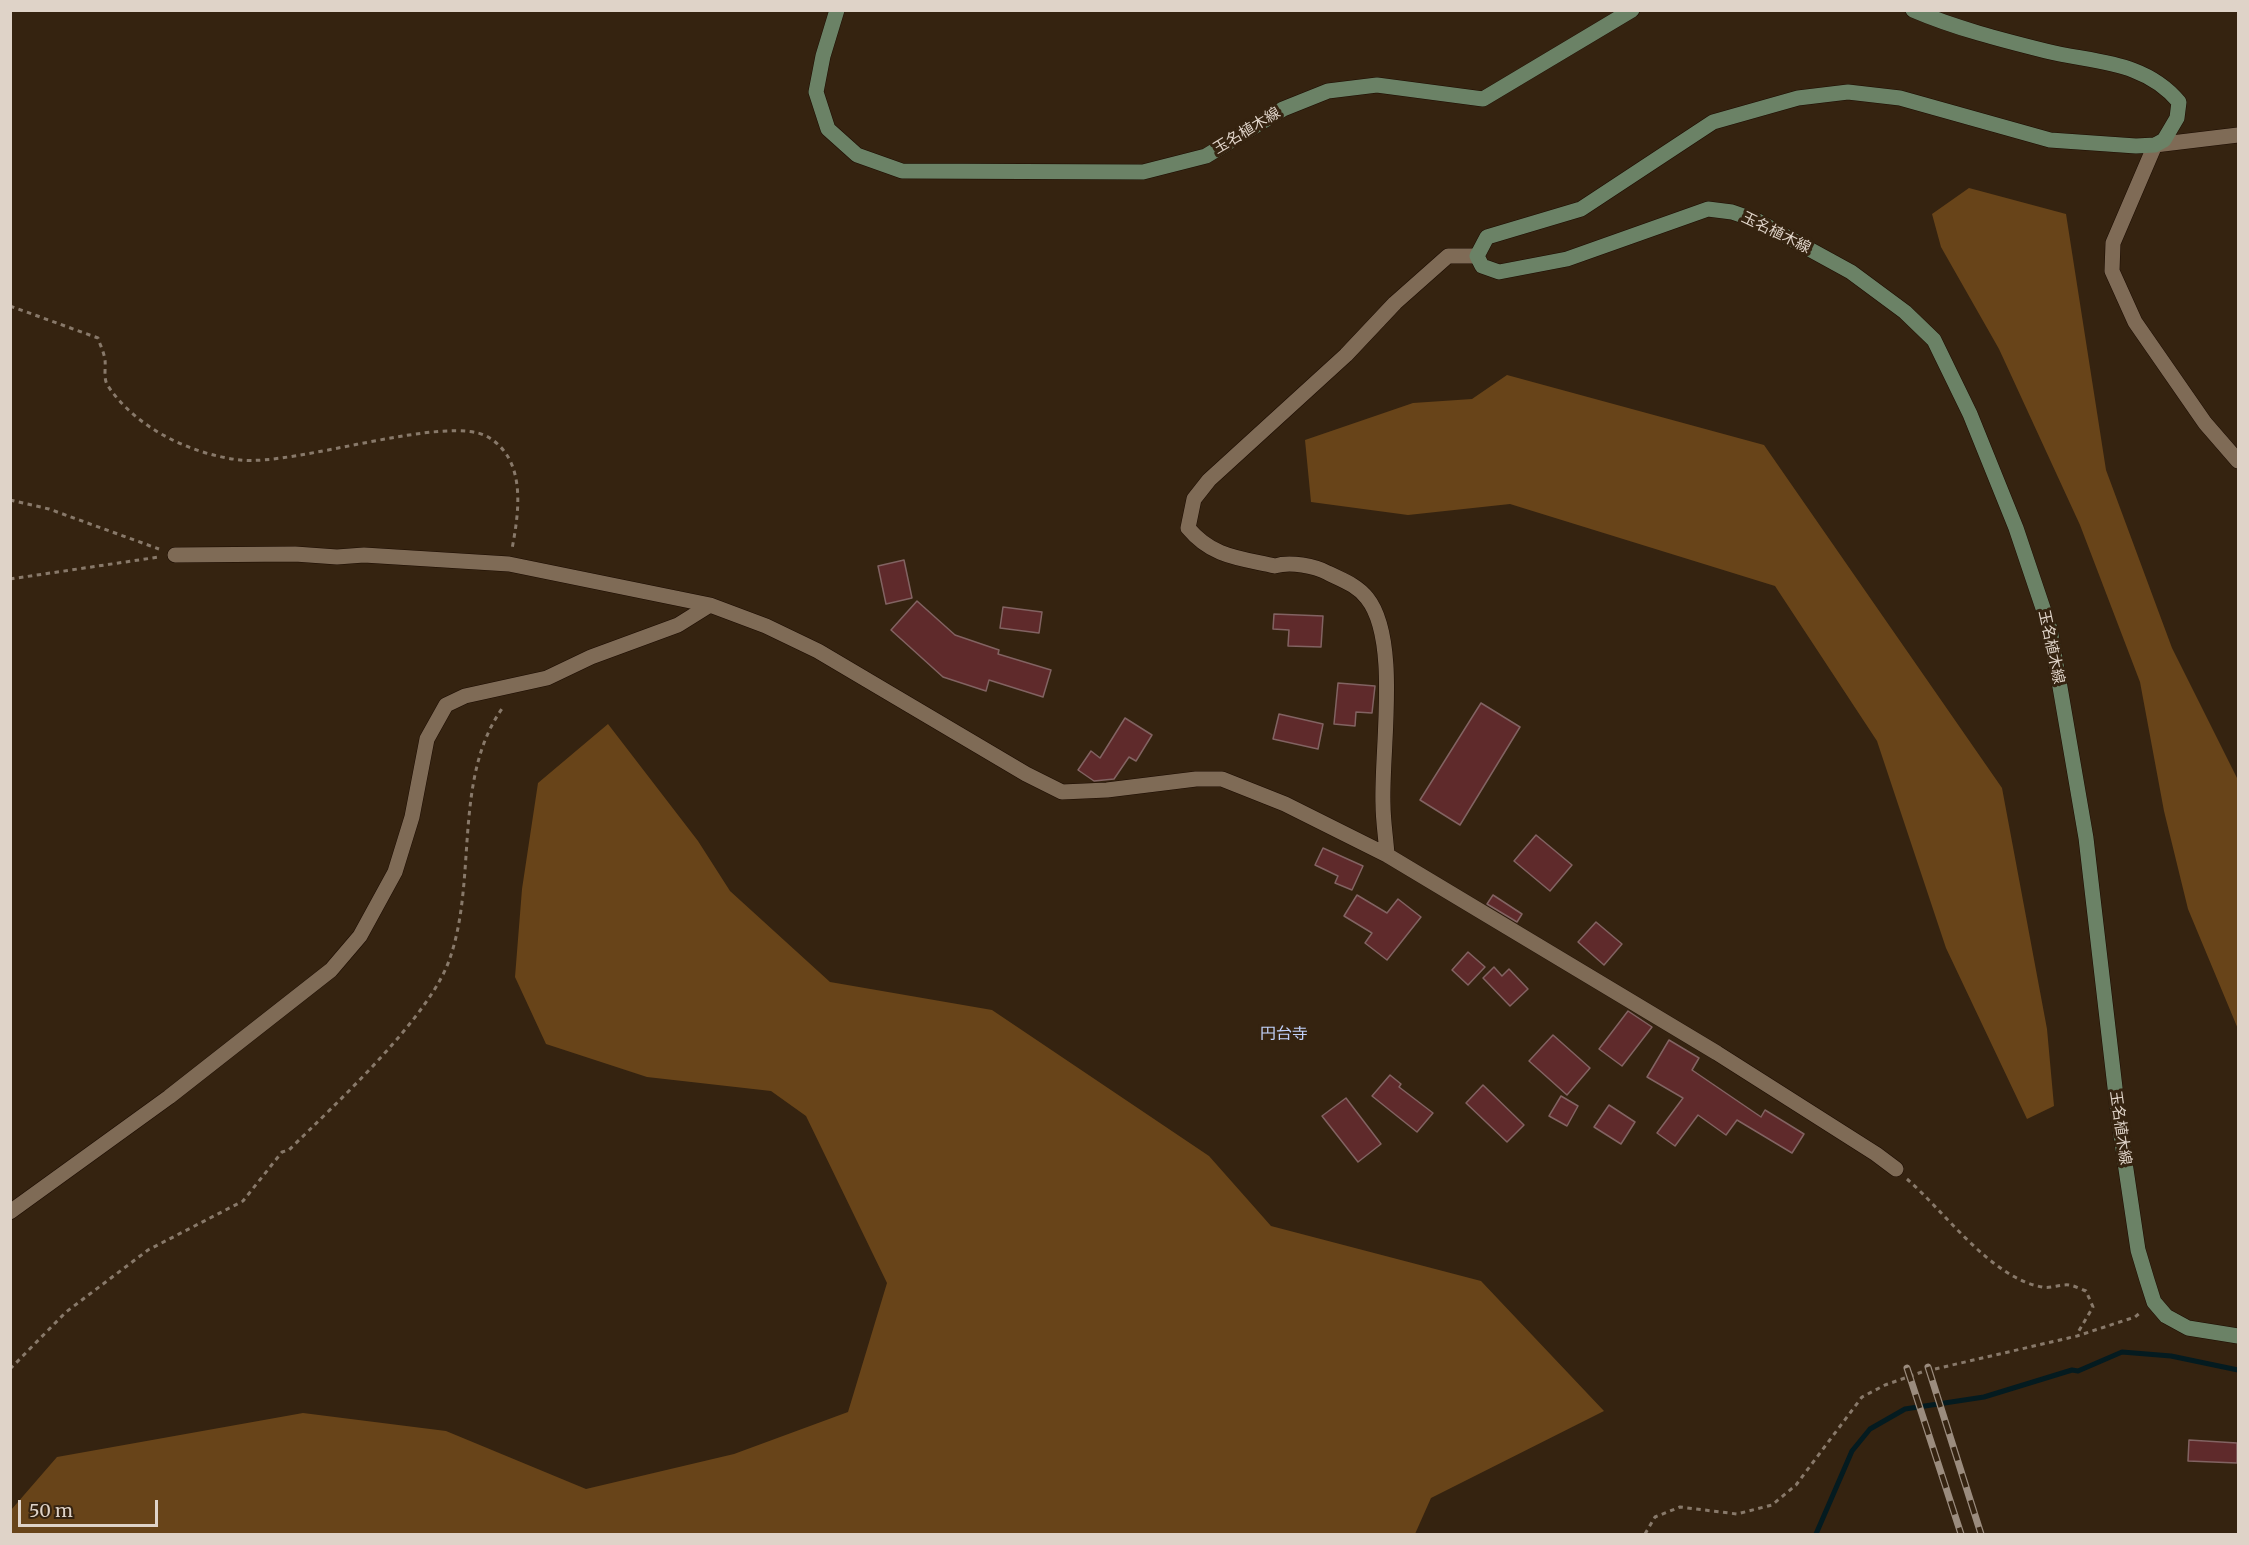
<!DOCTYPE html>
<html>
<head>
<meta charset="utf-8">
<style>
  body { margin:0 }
  #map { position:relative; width:2249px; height:1545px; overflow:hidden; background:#352310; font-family:Merriweather,serif }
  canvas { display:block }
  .frame { position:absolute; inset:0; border:12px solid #dfd3c8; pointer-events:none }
  .scale { position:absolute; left:18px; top:1500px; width:140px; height:27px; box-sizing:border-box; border:3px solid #dfd3c8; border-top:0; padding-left:8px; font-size:18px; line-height:21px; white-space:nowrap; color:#dfd3c8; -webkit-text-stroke:4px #352310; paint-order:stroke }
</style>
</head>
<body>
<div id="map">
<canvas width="2249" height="1545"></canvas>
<div class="frame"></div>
<div class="scale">50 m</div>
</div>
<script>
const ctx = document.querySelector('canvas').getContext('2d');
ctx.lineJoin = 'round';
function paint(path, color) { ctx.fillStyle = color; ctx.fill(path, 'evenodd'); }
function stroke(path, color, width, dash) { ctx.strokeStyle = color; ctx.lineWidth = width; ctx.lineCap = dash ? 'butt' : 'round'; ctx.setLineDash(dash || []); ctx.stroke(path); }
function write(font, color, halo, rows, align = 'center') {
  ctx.font = font + ' Merriweather,"Noto Sans JP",serif'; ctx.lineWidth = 6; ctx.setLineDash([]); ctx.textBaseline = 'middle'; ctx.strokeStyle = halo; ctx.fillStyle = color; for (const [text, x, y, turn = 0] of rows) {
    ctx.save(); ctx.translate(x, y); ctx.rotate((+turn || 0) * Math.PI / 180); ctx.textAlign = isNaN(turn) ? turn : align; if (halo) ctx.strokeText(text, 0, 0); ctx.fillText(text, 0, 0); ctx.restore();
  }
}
paint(new Path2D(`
  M 1969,188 L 2066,214 L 2106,470 L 2172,648 L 2238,780 L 2238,1029 L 2188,909 L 2164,811 L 2140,682 L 2080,525 L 1999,349 L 1941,247 L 1932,214 Z
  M 1507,375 L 1764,445 L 2002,788 L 2047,1029 L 2054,1106 L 2027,1119 L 1946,948 L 1877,741 L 1775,586 L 1510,504 L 1408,515 L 1311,502 L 1305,440 L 1413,403 L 1472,399 Z
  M 608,724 L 698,841 L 730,891 L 830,982 L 992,1010 L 1209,1156 L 1271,1226 L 1481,1281 L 1604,1411 L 1431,1498 L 1415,1534 L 11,1534 L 11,1510 L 57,1457 L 303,1413 L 446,1431 L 586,1489 L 734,1454 L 848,1412 L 887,1283 L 806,1116 L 771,1091 L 647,1077 L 546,1044 L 515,977 L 522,889 L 538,783 Z`), '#684419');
stroke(new Path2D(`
  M 1816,1534 L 1852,1451 L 1870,1429 L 1905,1409 L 1984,1397 L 2072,1370 L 2078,1371 L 2122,1352 L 2171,1356 L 2238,1370`), '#041b20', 5);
const building = new Path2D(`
  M 904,560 L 912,598 L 886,604 L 878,566 Z
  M 917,601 L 955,635 L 999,650 L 998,654 L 1051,670 L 1043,697 L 989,680 L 986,691 L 943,677 L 891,630 Z
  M 1003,607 L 1042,612 L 1039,633 L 1000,628 Z
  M 1274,614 L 1323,616 L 1321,647 L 1288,646 L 1289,630 L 1273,629 Z
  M 1338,683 L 1375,686 L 1372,713 L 1356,712 L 1355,726 L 1334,724 Z
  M 1481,703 L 1520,727 L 1460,825 L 1420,800 Z
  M 1279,714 L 1323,724 L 1318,749 L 1273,739 Z
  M 1125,718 L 1152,735 L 1136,761 L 1129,757 L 1114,779 L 1094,781 L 1078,770 L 1091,751 L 1100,758 Z
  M 1536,835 L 1572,865 L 1550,891 L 1514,861 Z
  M 1323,848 L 1363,866 L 1352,890 L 1335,883 L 1338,876 L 1315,865 Z
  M 1357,895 L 1387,913 L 1398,899 L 1421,917 L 1387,960 L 1365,943 L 1372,933 L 1344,916 Z
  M 1493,895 L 1522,914 L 1517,922 L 1487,904 Z
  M 1596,922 L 1622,944 L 1604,965 L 1578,942 Z
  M 1468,952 L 1485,967 L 1468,985 L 1452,970 Z
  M 1494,967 L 1502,976 L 1509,969 L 1528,989 L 1510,1006 L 1483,978 Z
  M 1628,1011 L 1652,1027 L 1622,1066 L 1599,1049 Z
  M 1553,1035 L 1590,1068 L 1567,1095 L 1529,1061 Z
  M 1669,1040 L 1699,1058 L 1692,1070 L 1761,1117 L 1765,1110 L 1804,1134 L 1792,1153 L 1737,1120 L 1726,1135 L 1698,1115 L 1675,1146 L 1657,1133 L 1683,1098 L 1647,1077 Z
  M 1390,1075 L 1401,1084 L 1399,1087 L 1433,1113 L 1417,1132 L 1372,1096 Z
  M 1483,1085 L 1524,1125 L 1507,1142 L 1466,1103 Z
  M 1561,1096 L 1578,1106 L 1567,1126 L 1549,1116 Z
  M 1346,1098 L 1381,1144 L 1358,1162 L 1322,1116 Z
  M 1609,1105 L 1635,1122 L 1621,1144 L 1594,1127 Z
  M 2189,1440 L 2237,1443 L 2237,1463 L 2188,1461 Z`);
paint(building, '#5f2a2b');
stroke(building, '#826362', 1.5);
const street = new Path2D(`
  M 2238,135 L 2155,145 L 2113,243 L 2112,271 L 2135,322 L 2205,423 L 2238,461
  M 175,555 L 295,554 L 337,557 L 364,555 L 509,564 L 710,605 L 766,626 L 818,651 L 1026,774 L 1062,792 L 1107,790 L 1196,779 L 1222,779 L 1285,804 L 1387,855 L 1717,1053 L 1876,1154 L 1896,1169
  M 1387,855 C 1386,838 1383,821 1383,804 C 1381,750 1400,639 1367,598 C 1357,585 1342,580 1328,573 C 1315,566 1290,561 1275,566 C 1239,558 1212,557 1188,528 L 1194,499 L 1209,480 L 1346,355 L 1395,303 L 1448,256 L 1477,256
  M 10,1212 L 169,1097 L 331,970 L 360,936 L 395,872 L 412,817 L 427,739 L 446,705 L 465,696 L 547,678 L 591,657 L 678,625 L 710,605`);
const secondary = new Path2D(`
  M 837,10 L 823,56 L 816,92 L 828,129 L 857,155 L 902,171 L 1143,172 L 1206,156 L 1283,109 L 1328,91 L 1377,85 L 1483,99 L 1632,10
  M 1913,10 C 1955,28 2002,40 2046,51 C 2094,63 2144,60 2179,102 L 2177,118 L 2164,140 L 2155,145 L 2136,146 L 2050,140 L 1900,98 L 1848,92 L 1798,98 L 1713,122 L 1581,209 L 1487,237 L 1477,256 L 1482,266 L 1499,272 L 1567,259 L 1708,209 L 1732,212 L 1758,221 L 1851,272 L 1905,312 L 1934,340 L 1970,414 L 2016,528 L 2050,629 L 2086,838 L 2119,1122 L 2138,1250 L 2147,1280 L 2154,1302 L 2166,1316 L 2188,1328 L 2238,1336`);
stroke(street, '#1c0c00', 16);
stroke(secondary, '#1c0c00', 16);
stroke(new Path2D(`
  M 10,306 L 98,338 C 100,345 104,352 105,360 C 106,368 103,379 108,386 C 136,428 190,454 240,460 C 297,466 448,413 488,437 C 527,460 519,512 512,549
  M 10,500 L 49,509 L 159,549
  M 10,579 L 159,557
  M 1907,1179 C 1945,1212 1991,1278 2042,1287 C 2050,1289 2060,1284 2069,1285 C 2075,1286 2081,1289 2086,1291 L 2093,1307 L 2077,1334
  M 10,1369 L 66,1312 L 148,1250 L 243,1201 L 282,1152 L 289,1150 C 335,1104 433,1015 451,955 C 477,876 453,774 504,706
  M 1645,1534 L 1655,1517 L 1680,1507 L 1737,1514 L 1772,1505 L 1796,1485 L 1862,1397 L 1885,1385 L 1922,1372 L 2077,1336 L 2135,1317 L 2141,1312`), '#88796a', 3, [4.5, 4.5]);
stroke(street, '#7f6b56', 15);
stroke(secondary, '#6b8266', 15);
const rail = new Path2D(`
  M 1928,1367 L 1981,1534
  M 1907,1368 L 1961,1534`);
stroke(rail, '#9b8c7e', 7);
stroke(rail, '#352310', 4.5, [14]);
write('15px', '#dfd3c8', '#352310', [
  ["玉名植木線",1247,131,-31],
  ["玉名植木線",1776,233,26],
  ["玉名植木線",2051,647,78],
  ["玉名植木線",2120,1128,82]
]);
write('16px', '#c2d2fb', '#352310', [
  ["円台寺",1284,1034]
]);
</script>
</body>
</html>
